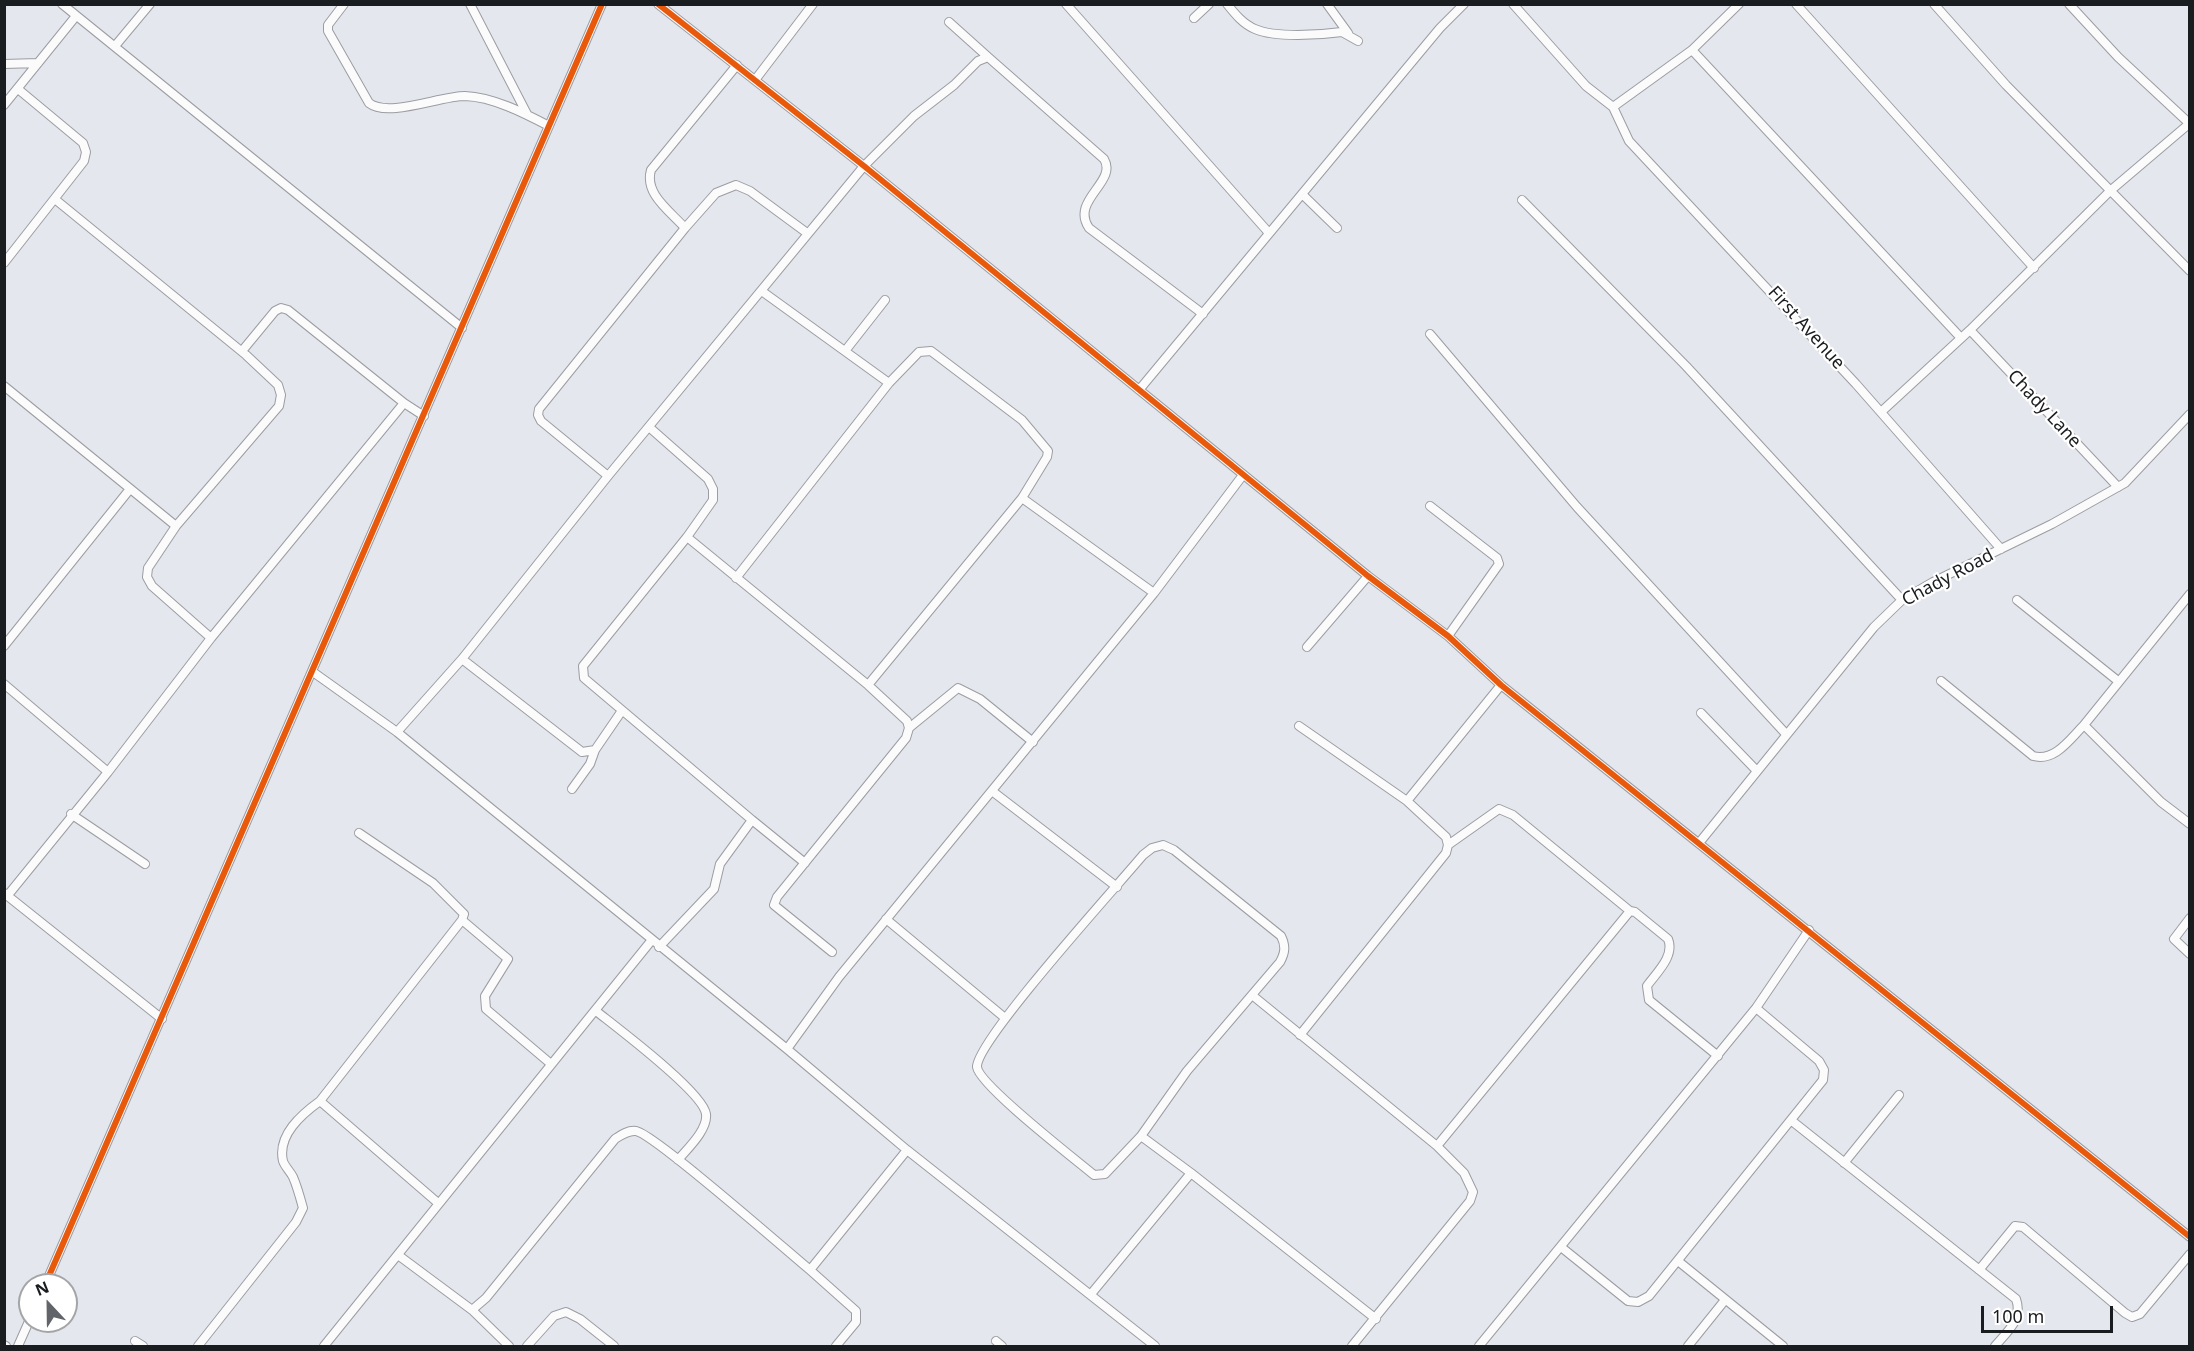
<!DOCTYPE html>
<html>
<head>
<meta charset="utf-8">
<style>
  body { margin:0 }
  #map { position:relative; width:2194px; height:1351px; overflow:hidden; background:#e4e7ed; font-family:"Noto Sans",sans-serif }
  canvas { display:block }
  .frame { position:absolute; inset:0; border:6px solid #1a1d20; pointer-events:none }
  .north { position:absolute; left:18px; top:1273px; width:60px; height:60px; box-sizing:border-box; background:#fff; border:2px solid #a3a5a6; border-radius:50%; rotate:338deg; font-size:16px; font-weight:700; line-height:24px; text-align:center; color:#1a1d20 }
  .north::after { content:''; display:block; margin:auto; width:21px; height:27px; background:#616468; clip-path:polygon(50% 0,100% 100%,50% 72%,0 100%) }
  .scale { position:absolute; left:1981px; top:1306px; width:132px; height:27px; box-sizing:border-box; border:3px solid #1a1d20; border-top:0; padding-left:8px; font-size:18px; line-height:21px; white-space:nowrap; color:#1a1d20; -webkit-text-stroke:4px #fff; paint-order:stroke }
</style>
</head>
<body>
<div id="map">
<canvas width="2194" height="1351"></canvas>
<div class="frame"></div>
<div class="north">N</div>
<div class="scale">100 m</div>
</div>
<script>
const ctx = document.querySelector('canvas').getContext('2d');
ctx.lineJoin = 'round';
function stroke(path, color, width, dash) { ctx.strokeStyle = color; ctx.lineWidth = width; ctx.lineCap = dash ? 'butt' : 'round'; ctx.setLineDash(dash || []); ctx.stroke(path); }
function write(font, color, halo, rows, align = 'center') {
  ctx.font = font + ' "Noto Sans",sans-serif'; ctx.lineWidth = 4.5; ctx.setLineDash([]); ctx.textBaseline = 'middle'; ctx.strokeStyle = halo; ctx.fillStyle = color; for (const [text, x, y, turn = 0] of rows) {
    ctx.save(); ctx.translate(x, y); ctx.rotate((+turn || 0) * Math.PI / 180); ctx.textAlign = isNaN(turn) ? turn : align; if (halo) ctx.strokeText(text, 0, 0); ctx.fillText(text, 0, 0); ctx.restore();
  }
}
const street = new Path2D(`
  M 62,4 L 462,328
  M 344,4 L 328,25 L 328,31 L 369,103 C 388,118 440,96 465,96 C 493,97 524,113 549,126
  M 470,4 L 527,114
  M 658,4 L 864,166 L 1368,576 L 1448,636 L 1501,685 L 2190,1237
  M 1066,4 L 1269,233
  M 1227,4 C 1235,14 1243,24 1255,29 C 1275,38 1320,35 1342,32 L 1358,41
  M 1327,4 L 1348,33
  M 1513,4 L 1586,86 L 1613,107 L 1629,141 L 1856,384 L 2001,549
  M 1796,4 L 2034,268
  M 1934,4 L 2006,85 L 2190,271
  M 2069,4 L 2118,57 L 2190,124
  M 1194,18 L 1209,4
  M 949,22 L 988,57
  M 115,46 L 150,4
  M 1692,50 L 1961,338
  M 4,64 L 38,63
  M 755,80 L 813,4
  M 4,105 L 76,16
  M 1613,107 L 1692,50 L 1739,4
  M 1302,194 L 1337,228
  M 56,200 L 246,355 L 278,385 L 281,395 L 279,406 L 176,526 L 148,568 L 147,577 L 152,586 L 211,638
  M 1522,200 L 1686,366 L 1902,600
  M 685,228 L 716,193 L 736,185 L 750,191 L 807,233
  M 4,263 L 84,161 L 86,152 L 83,143 L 18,89
  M 1970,330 L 2118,487
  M 1430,334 L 1577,507 L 1786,734
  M 242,351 L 275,311 L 281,308 L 288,310 L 404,403
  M 845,351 L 885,300
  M 4,386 L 176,526
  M 1139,390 L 1440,28 L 1464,4
  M 1881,412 L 1970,330 L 2110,191 L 2190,123
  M 649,427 L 708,479 L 713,489 L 713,500 L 687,537 L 583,666 L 584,678 L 752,820 L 720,864 L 714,889 L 659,947
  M 608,476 L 541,421 L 538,415 L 539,409 L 685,228 C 670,211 644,194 651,170 L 737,65
  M 1022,498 L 1154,593
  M 1430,506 L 1497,558 L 1499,564 L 1448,636
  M 687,537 L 868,685 L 907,721 L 909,728 L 906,738 L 777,897 L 774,905 L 832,952
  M 736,578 L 889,383 L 763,292
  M 2190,594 L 2084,725 L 2161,802 L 2190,824
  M 2017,600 L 2118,681
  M 4,646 L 130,489
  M 1307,647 L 1368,576
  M 462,659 L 582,752 L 595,750 L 621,712
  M 313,672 L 397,732 L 787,1049 L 907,1150 L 1155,1346
  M 1941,681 L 2033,756 C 2055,762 2070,739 2084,725
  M 4,684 L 108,772
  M 868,685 L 1022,498 L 1047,457 L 1048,451 L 1022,420 L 931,351 L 919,352 L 889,383
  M 1701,713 L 1757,771
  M 1299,726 L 1407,801 L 1501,685
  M 909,728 L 958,688 L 980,699 L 1033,742
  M 397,732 L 462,659 L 608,476 L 864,166 L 914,116 L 954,85 L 978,61 L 988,57 L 1104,159 C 1118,182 1070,200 1089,228 L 1203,314
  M 572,789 L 590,764 L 595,750
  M 992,791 L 1117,887
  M 71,814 L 145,864
  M 752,820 L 805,863
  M 1699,843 L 1874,627 L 1902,600 L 1933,582 L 2052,524 L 2125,483 L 2190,414
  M 1163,845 L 1174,850 L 1281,936 C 1286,946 1285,953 1280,962 L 1187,1071 L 1141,1136 L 1105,1174 L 1094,1175 C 1075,1159 979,1085 977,1067 C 976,1041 1119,884 1143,855 L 1152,848 Z
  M 1448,845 L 1499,809 L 1513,815 L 1630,911
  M 4,893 L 162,1019
  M 8,895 L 108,772 L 211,638 L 404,403 L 424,416
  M 2190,918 L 2174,939 L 2190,954
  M 886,919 L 1005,1018
  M 462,920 L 508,959 L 485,996 L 486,1009 L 551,1064
  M 1252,995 L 1437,1146 L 1464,1173 L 1473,1192 L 1470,1201 L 1352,1346
  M 596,1011 C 616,1027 703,1092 706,1114 C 708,1130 687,1149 678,1160
  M 1300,1035 L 1446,853 L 1448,845 L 1446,837 L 1407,801
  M 787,1049 L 839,977 L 1154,593 L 1243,475
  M 320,1101 L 438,1203
  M 1792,1121 L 2016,1299 C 2023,1319 2008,1331 1995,1346
  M 1437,1146 L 1630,911 L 1635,912 L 1668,939 C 1675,956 1657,972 1647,986 L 1649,1000 L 1718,1056
  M 1844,1163 L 1899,1095
  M 1191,1173 L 1376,1319
  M 1561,1247 L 1628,1301 L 1638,1302 L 1649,1296 L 1823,1080 L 1824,1070 L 1819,1061 L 1756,1008
  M 398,1255 L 472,1310 L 486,1298 L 615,1139 C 621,1135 628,1130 636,1131 C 654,1134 786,1250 810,1270 L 907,1150
  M 1678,1261 L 1783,1346
  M 810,1270 L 856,1311 L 856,1322 L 836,1346
  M 1979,1270 L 2015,1226 L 2023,1227 L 2125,1313 L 2132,1317 L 2140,1314 L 2190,1254
  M 45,1285 L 602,4
  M 1091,1294 L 1191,1173 L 1141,1136
  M 472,1310 L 509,1346
  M 135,1341 L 143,1346
  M 996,1341 L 1002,1346
  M 4,1345 L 6,1346
  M 18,1346 L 30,1319
  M 198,1346 L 296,1222 L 303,1208 C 300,1197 297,1186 293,1177 C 290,1171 285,1167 283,1161 C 277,1135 302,1114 320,1101 L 462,920 L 464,914 L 433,883 L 359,833
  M 324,1346 L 651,941
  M 527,1346 L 554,1316 L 566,1312 L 580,1319 L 614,1346
  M 1479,1346 L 1756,1008 L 1809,930
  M 1688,1346 L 1725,1300`);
stroke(street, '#9b9da2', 10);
stroke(street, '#fbfbfc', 8);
stroke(new Path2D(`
  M 658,4 L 864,166 L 1368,576 L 1448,636 L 1501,685 L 2190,1237
  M 45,1285 L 602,4`), '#e8590c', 6);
write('18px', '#1a1d20', '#fff', [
  ["First Avenue",1806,328,48],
  ["Chady Lane",2044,409,47],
  ["Chady Road",1948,578,-28]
]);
</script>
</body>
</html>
